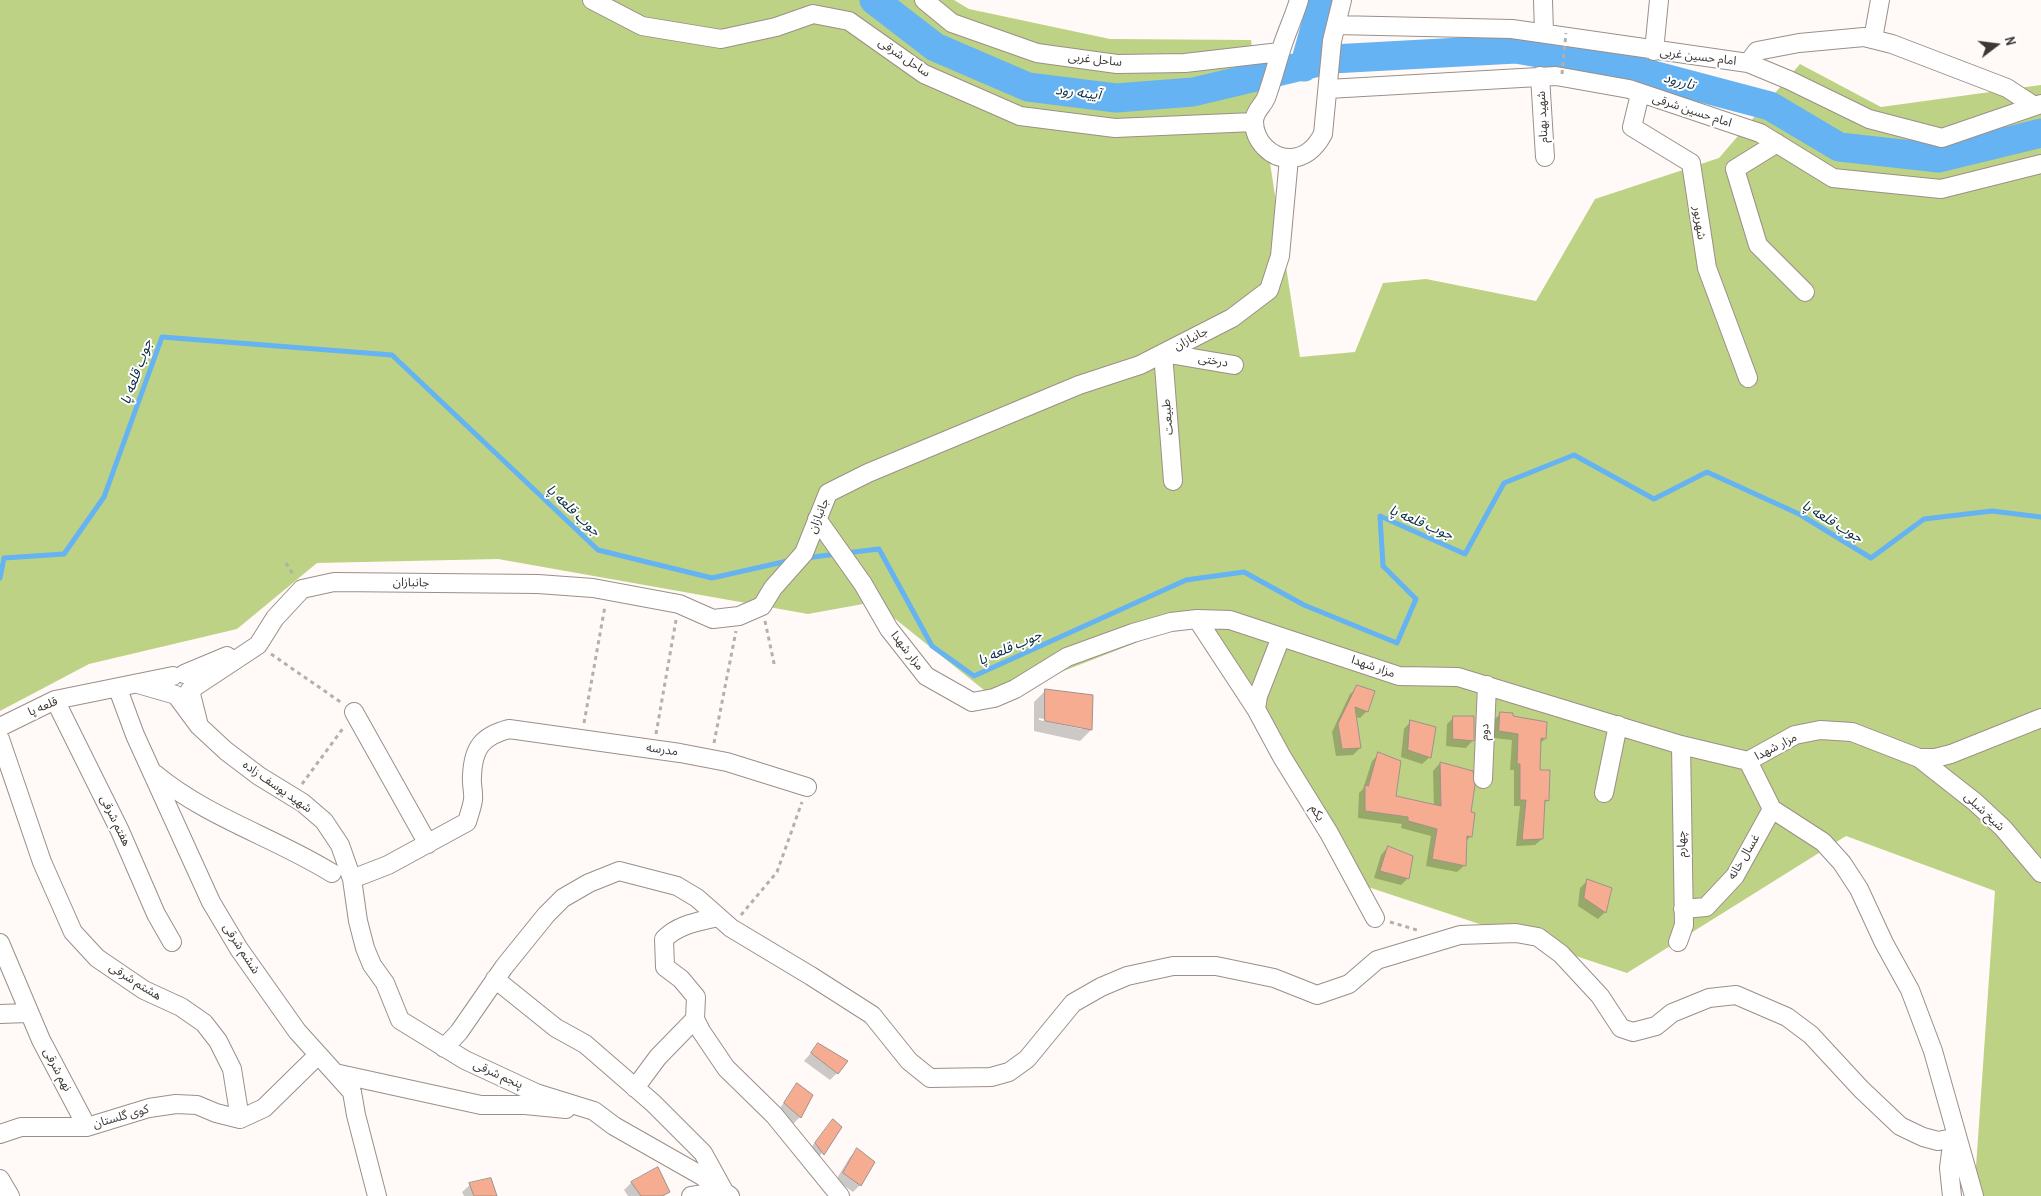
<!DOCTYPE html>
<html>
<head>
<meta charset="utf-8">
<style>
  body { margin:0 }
  #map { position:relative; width:2041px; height:1196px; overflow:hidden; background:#fffaf7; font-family:"Archivo Narrow",sans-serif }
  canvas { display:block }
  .north { position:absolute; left:1971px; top:20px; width:50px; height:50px; -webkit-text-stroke:4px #fff; paint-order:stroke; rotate:75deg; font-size:14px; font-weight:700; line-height:20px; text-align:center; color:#3c3734 }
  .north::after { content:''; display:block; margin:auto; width:18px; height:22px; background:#3c3734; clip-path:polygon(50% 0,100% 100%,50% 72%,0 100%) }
</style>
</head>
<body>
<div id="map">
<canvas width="2041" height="1196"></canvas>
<div class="north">N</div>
</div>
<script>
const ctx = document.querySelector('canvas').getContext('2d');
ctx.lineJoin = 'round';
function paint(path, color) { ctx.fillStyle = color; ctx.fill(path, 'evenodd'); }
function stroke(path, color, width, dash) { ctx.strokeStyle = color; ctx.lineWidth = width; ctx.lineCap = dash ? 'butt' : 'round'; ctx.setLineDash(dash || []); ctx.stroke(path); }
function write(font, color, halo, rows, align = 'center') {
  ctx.font = font + ' "Archivo Narrow","Noto Sans Arabic",sans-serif'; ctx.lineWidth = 4; ctx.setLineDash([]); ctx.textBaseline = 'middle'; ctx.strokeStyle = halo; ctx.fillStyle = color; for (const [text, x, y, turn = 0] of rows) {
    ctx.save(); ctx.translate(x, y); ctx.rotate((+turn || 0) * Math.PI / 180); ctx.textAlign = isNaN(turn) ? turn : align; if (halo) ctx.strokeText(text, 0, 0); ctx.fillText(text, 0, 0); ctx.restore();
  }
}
paint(new Path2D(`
  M 0,0 L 954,0 L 969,9 L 1110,39 L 1251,40 L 1300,357 L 1355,352 L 1383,283 L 1426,279 L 1536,301 L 1595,199 L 1719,158 L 1800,64 L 1881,107 L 2041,85 L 2041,1196 L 1974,1196 L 1995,891 L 1846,836 L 1627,973 L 1356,883 L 1197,619 L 994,698 L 874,602 L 808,614 L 498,559 L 317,563 L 237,629 L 89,664 L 0,711 Z`), '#bdd284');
paint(new Path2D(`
  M 1358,687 L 1367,711 L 1360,718 L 1355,717 L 1360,748 L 1353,755 L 1336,756 L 1332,732 L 1350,694 Z
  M 1045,691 L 1091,730 L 1080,741 L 1034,731 L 1034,702 ZM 1039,718 L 1082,727 L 1082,729 L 1039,720 Z
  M 1501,713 L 1511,717 L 1545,739 L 1539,744 L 1539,771 L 1548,800 L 1543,804 L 1542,839 L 1535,845 L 1516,846 L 1520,806 L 1514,806 L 1514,770 L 1510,770 L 1512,740 L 1493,738 L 1494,720 Z
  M 1454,717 L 1473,740 L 1466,748 L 1446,746 L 1447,724 Z
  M 1411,721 L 1430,757 L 1422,764 L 1401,757 L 1404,729 Z
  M 1379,754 L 1395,797 L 1434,806 L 1433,771 L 1440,763 L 1470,813 L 1471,836 L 1466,841 L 1465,865 L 1457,872 L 1426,866 L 1431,836 L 1401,828 L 1402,824 L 1358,818 L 1359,793 L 1363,789 L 1372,761 Z
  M 1388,847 L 1408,878 L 1401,885 L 1374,878 L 1381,855 Z
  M 1587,881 L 1605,912 L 1598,919 L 1578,906 L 1580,888 Z
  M 818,1045 L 837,1073 L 830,1080 L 804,1061 Z
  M 797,1084 L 800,1117 L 793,1124 L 778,1111 Z
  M 833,1121 L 840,1128 L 816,1161 L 808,1151 Z
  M 857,1150 L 860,1185 L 853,1192 L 836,1180 L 850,1157 Z
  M 658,1168 L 668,1192 L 664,1196 L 628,1196 L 624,1190 L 631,1183 Z
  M 490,1180 L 496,1196 L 464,1196 L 462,1192 L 470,1185 Z`), '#0003');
stroke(new Path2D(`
  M 845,553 L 879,549 L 932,646 L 974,676 L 1186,580 L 1244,572 L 1304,605 L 1397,643 L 1416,599 L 1383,566 L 1380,516 L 1465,554 L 1504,483 L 1574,455 L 1654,499 L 1707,472 L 1799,514 L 1871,558 L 1924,519 L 1992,511 L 2041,517
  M 805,558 L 837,554
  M 0,578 L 4,558 L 64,554 L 104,497 L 162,337 L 392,355 L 598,550 L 712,578 L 792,560`), '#65b3f2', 5);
stroke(new Path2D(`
  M 874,0 L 935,47 L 1028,87 L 1116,98 L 1193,92 L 1332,59 L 1516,49 L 1634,70 L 1770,106 L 1839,147 L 1939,158 L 2041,133
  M 1304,67 L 1323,0`), '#65b3f2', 29);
const building = new Path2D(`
  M 1357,685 L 1375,691 L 1368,712 L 1355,707 L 1361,748 L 1342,749 L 1338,724 Z
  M 1045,689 L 1093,695 L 1092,730 L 1045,721 Z
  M 1500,712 L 1513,713 L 1513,716 L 1547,722 L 1546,739 L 1541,738 L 1540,770 L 1550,770 L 1549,801 L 1545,800 L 1543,839 L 1522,840 L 1526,800 L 1520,800 L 1520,764 L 1517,764 L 1518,734 L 1499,731 Z
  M 1453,716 L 1474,716 L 1474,741 L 1453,739 Z
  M 1410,720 L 1436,727 L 1431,758 L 1408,750 Z
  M 1378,752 L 1401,761 L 1396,796 L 1441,806 L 1440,762 L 1473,771 L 1475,785 L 1471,812 L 1475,813 L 1472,837 L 1467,836 L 1466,866 L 1432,859 L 1437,829 L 1408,821 L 1408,817 L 1365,811 L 1365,785 L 1368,786 Z
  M 1388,846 L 1413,856 L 1409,879 L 1380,871 Z
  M 1587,879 L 1612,888 L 1606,913 L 1584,898 Z
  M 818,1043 L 848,1061 L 838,1074 L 811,1053 Z
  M 797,1083 L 813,1095 L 801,1118 L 784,1103 Z
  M 833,1119 L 842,1127 L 824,1155 L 815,1143 Z
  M 857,1148 L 875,1162 L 861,1186 L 843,1173 Z
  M 658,1167 L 670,1192 L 662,1196 L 641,1196 L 631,1182 Z
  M 491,1178 L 497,1196 L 474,1196 L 469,1183 Z`);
paint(building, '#f5ac90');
stroke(building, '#9f928d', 1);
const minor = new Path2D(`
  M 592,0 L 642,26 L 721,39 L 776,27 L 813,14 L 849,21 L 924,74 L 1020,116 L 1115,128 L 1254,122
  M 924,0 L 952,23 L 1037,53 L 1117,64 L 1185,63 L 1280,52
  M 1299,0 C 1294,17 1286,33 1281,50 C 1276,66 1272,82 1266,98 C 1262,107 1255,110 1254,121 C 1254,141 1271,159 1291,158 C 1307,157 1316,147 1323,134 L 1332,41 L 1342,0
  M 1543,0 L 1544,32
  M 1336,25 L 1512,29 L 1748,63 L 1789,80 L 1869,119 L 1942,138 L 2041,104
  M 1873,39 L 1880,0
  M 1654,51 L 1659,0
  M 1748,63 L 1757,51 L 1799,43 L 1864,37 L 1892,44 L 2007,88 L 2033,105
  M 1540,76 L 1545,157
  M 1328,89 L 1556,76 L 1629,89 L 1760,133 L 1833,178 L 1941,189 L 2041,164
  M 1640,94 L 1632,127 L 1691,163 L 1707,268 L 1748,378
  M 1777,143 L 1735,169 L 1758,245 L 1805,292
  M 1173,481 L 1163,353 L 1234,365
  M 817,519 L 863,584 L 889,629 L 926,676 L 972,702 L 994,698 L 1015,689 L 1067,657 L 1133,633 L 1171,622 L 1197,619 L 1230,620 L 1399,676 L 1458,677 L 1681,745 L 1748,761 L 1795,735 L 1820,730 L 1852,732 L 1919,758 L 1935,758 L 1951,754 L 2041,718
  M 1197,619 L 1256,709
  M 1281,637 L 1258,696 L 1256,709 L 1282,757 L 1329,833 L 1375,918
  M 184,674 L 227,656
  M 138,684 L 176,695 L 199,726 L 226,751 L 259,776 L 303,803 L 324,821 L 340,845 L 352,879 L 388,865 L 467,822 C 469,815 472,807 473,800 C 474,792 471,784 472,776 C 473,748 482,736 509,729 L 680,753 L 727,762 L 807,787
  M 118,689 L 135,735 L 211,902 L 239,949 L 297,1031 L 352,1092 L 356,1115 L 377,1196
  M 55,700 L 120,831 L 156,914 L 172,942
  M 354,712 L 428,844
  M 199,726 L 190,690 L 258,645 L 275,618 L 302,589 L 334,582 L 538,584 L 593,588 L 679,604 L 713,619 L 739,616 L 762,606 L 773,588 L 804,553 L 828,493 L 868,473 L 1079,385 L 1140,365 L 1232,318 L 1269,290 L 1280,256 L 1289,158
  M 0,727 L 55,700 L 173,676
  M 0,739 L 42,862 L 73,932 L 97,958 L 144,990 L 181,1007 L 204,1023 L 218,1041 L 232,1069 L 240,1119 L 264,1108 L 318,1055
  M 1919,758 L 1975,802 L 2003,828 L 2041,873
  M 1748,761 L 1772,809 L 1823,842 L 1842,863 L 1859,889 L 1884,943 L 1910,990 L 1933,1051 L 1974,1196
  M 155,774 C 208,818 274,837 332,873
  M 1483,779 L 1487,685
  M 1604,793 L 1618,725
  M 352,879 L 358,921 L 365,948 L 372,965 L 385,983 L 400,1020 L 465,1060 L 536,1093 L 594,1111 L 614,1126 L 702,1176 L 730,1196
  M 1683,909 L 1706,907 L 1735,876 L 1772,809
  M 718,917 C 698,922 679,924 664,939 L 665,967 L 681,979 L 696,997 L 695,1019 L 701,1031 L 726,1068 L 774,1115 L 840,1196
  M 1678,942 L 1684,925 L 1681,745
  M 0,943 L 41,1040 L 87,1127
  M 495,979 L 556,1028 L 585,1044 L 653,1103 L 703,1153 L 724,1191 L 691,1196
  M 0,1014 L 28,1013
  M 444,1048 L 459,1032 L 504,967 L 546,915 L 563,898 L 589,883 L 619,871 L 677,886 L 697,898 L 731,928 L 811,976 L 872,1015 L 909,1061 L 930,1078 L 991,1077 L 1009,1072 L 1027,1059 L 1073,1003 L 1101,987 L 1127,976 L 1173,966 L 1216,966 L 1274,978 L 1317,995 L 1349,984 L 1377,960 L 1460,935 L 1516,933 L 1538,937 L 1561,954 L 1600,996 L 1621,1028 L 1633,1032 L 1656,1026 L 1672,1013 L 1709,998 L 1736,995 L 1787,1017 L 1811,1035 L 1861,1089 L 1900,1126 L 1923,1137 L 1938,1141 L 1953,1138
  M 335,1073 L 481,1105 L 525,1105 L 566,1109
  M 635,1088 L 658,1057 L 695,1019
  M 0,1134 L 21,1127 L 87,1127 L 149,1108 L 176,1104 L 197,1105 L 216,1113 L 240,1119
  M 0,1179 L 10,1196
  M 1952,1196 L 1949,1168 L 1953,1137`);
stroke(minor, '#9b8f88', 20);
stroke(new Path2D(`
  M 286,563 L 294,576
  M 765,621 L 775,668
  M 271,654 L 342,703
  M 584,723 L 605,606
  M 656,734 L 676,620
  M 714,743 L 736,631
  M 302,784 L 344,727
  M 741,915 L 777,872 L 802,802
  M 1390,922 L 1417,930`), '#b4afac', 3, [4, 4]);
stroke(minor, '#fff', 18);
stroke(new Path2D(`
  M 1562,74 L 1566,33`), '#b4afac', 3, [4, 4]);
write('12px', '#3c3734', '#fff', [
  ["امام حسین غربی",1698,57,7],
  ["ساحل شرقی",904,58,34],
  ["ساحل غربی",1095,60,6],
  ["امام حسین شرقی",1692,111,18],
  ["شهید بهنام",1543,117,-93],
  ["شهریور",1699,223,82],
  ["جانبازان",1191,339,-27],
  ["درختی",1213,361,9],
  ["طبیعت",1168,417,-95],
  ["جانبازان",819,516,-68],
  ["جانبازان",411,583,1],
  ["مزار شهدا",907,651,52],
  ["مزار شهدا",1373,667,19],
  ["قلعه پا",43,707,-23],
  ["دوم",1485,732,-88],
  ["مزار شهدا",1776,747,-27],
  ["مدرسه",662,750,8],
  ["شهید یوسف زاده",277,787,35],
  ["شیخ شبلی",1984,812,43],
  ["یکم",1317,813,58],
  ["هفتم شرقی",115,821,64],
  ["چهارم",1682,844,-91],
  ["غسال خانه",1744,857,-59],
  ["ششم شرقی",241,949,57],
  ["هشتم شرقی",135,982,32],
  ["نهم شرقی",57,1070,62],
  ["پنجم شرقی",498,1075,24],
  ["کوی گلستان",121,1117,-16]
]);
write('italic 14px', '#0a2c45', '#fff', [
  ["تاررود",1679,82,15],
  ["آیینه رود",1078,93,7],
  ["جوب قلعه پا",137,372,-70],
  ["جوب قلعه پا",573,511,43],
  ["جوب قلعه پا",1832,522,31],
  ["جوب قلعه پا",1421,523,23],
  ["جوب قلعه پا",1010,648,-24]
]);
</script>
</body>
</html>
